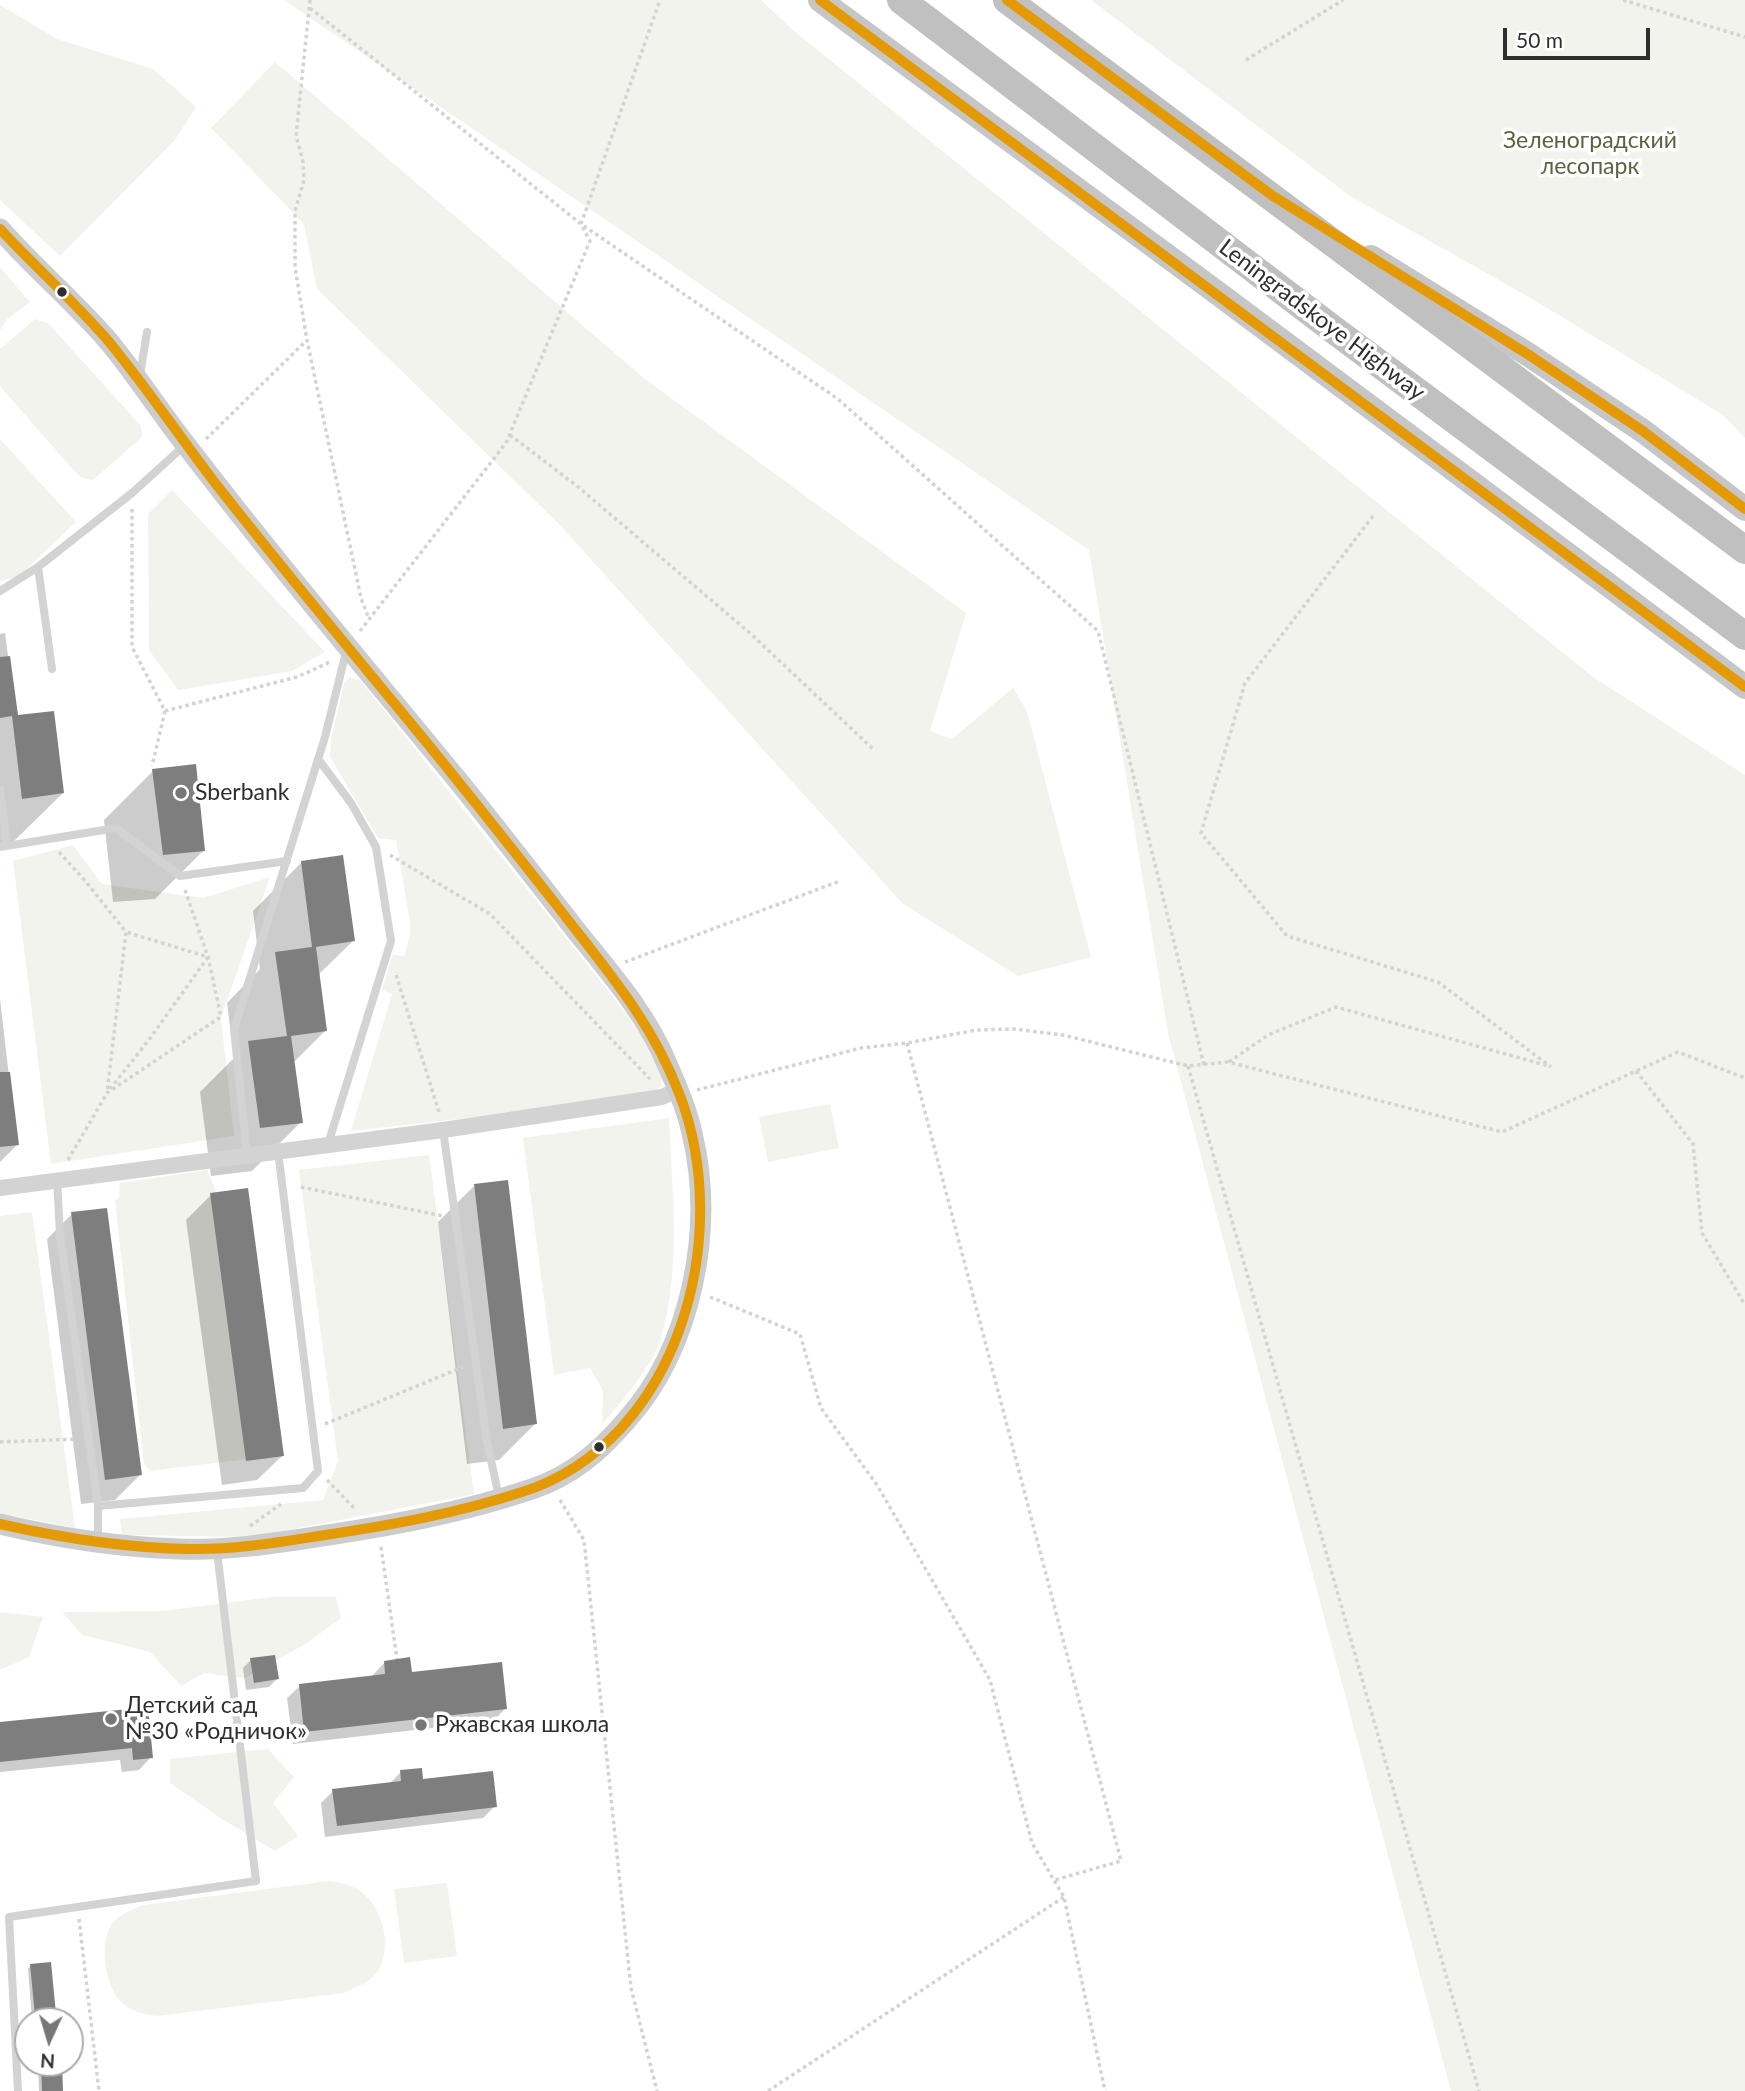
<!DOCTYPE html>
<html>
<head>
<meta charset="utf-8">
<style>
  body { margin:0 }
  #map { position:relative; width:1745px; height:2091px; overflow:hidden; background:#fff; font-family:Lato,sans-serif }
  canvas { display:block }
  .north { position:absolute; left:14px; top:2007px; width:70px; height:70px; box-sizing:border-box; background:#fff; border:2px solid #ababab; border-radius:50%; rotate:184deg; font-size:19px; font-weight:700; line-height:28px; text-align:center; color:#2e2e2e }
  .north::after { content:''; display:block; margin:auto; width:24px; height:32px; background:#777; clip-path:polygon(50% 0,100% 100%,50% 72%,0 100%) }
  .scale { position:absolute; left:1503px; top:28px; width:147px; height:32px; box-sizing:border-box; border:4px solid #2e2e2e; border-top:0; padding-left:9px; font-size:21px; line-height:24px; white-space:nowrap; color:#2e2e2e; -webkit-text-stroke:5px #fff; paint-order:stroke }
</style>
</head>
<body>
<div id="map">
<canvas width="1745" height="2091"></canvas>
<div class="north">N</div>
<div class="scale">50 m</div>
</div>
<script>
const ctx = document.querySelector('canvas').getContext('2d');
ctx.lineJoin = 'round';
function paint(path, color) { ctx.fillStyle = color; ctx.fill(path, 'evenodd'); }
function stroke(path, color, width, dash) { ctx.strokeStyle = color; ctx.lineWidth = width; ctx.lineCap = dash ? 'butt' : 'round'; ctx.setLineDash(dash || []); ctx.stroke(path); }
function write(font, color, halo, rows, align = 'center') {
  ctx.font = font + ' Lato,sans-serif'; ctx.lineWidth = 7; ctx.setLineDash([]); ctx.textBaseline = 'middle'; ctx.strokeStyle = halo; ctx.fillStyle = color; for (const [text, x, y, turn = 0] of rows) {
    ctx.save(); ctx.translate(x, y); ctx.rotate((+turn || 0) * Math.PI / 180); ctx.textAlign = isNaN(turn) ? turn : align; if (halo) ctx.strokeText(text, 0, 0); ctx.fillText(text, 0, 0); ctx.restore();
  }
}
paint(new Path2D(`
  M 284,0 L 761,0 L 794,31 L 1593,677 L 1745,775 L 1745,2091 L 1451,2091 L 1168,1033 L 1089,550 Z
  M 1091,0 L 1745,0 L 1745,438 L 1723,415 L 1534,300 L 1350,196 Z
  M 0,5 L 57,39 L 153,69 L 196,107 L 175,140 L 60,256 L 0,200 Z
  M 275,62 L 645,379 L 966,613 L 930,731 L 952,739 L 1013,688 L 1027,711 L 1091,957 L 1018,976 L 902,903 L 558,523 L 317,289 L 304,224 L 211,128 Z
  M 0,267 L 30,302 L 6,320 L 0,331 Z
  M 35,319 L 48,323 L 141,426 L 142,437 L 93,480 L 82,478 L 74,471 L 0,386 L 0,349 Z
  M 0,439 L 76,522 L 19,576 L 0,581 Z
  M 172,490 L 325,652 L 292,671 L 178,690 L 149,650 L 148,514 Z
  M 349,677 L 361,681 L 625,1012 L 643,1039 L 662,1077 C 663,1095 644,1096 630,1100 L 351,1131 L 392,994 L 382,990 L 393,954 L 404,957 L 410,935 L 410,921 L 396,840 L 378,838 L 330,757 L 331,739 L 344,683 Z
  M 73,845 L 102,884 L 203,898 L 270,877 L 221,1018 L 234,1136 L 51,1164 L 13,861 Z
  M 830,1104 L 839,1148 L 768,1162 L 759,1117 Z
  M 669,1118 C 672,1193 682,1269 660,1341 C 652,1366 620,1404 602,1424 L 603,1391 L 590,1368 L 554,1375 L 523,1138 Z
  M 429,1155 L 474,1494 L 253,1537 L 122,1535 L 120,1519 L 323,1500 L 338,1461 L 299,1170 Z
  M 207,1170 L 215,1188 L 248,1459 L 150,1471 L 144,1464 L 115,1200 L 119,1198 L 120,1183 Z
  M 32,1212 L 75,1528 L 0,1513 L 0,1216 Z
  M 271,1597 L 336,1597 L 341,1618 L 307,1643 L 245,1678 L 204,1673 L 181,1686 L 150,1652 L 82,1635 L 62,1612 L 163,1611 Z
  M 0,1612 L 43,1617 L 29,1657 L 0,1670 Z
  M 268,1749 L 294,1777 L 273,1803 L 298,1836 L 275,1851 L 222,1819 L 170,1783 L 170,1759 Z
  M 329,1881 C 336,1882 344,1883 351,1886 C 380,1898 394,1941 379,1969 C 372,1982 356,1987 344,1993 L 157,2016 C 145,2014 132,2012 122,2003 C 105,1986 99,1946 111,1925 C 118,1914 132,1910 143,1905 Z
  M 447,1883 L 457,1956 L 404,1963 L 394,1889 Z`), '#f2f3ec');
paint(new Path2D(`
  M 5,633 L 16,717 L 63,793 L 13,842 L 0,843 L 0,634 Z
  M 153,771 L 204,850 L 155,899 L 113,902 L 104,820 Z
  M 302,862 L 353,941 L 318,975 L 326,1030 L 293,1063 L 301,1122 L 252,1171 L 211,1176 L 200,1092 L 234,1058 L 227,1003 L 260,969 L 253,911 Z
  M 0,999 L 17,1145 L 0,1162 Z
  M 474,1186 L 535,1424 L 499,1460 L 467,1464 L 438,1222 Z
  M 211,1195 L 282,1456 L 257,1480 L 222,1485 L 186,1220 Z
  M 72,1214 L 140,1475 L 115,1500 L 81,1504 L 47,1239 Z
  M 251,1660 L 277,1679 L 269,1687 L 246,1690 L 243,1668 Z
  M 385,1662 L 410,1674 L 505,1709 L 493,1721 L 293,1744 L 287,1698 L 300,1686 L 373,1677 L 373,1675 Z
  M 146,1709 L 151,1757 L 139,1770 L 122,1772 L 120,1760 L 0,1772 L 0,1724 Z
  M 401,1772 L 422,1781 L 495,1806 L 483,1818 L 325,1837 L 321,1803 L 333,1791 L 388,1785 Z
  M 50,1964 L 55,2021 L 36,2021 L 36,2018 L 32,2019 L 28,1969 L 31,1965 Z
  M 38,2063 L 60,2063 L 61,2091 L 39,2091 Z`), '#0003');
paint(new Path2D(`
  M 10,656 L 18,715 L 54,711 L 64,793 L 22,799 L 12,716 L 0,718 L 0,657 Z
  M 196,764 L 205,851 L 163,855 L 152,769 Z
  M 343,855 L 355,941 L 316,947 L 327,1031 L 291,1036 L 303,1123 L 260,1128 L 248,1041 L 287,1036 L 275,952 L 312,947 L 301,861 Z
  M 0,1072 L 10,1072 L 19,1145 L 0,1147 Z
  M 508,1180 L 537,1424 L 503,1429 L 474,1184 Z
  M 248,1188 L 284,1456 L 246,1461 L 210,1193 Z
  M 107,1208 L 142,1475 L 105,1480 L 71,1212 Z
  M 275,1655 L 279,1679 L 254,1683 L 250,1658 Z
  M 410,1657 L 412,1672 L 502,1662 L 507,1709 L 304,1732 L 299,1684 L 385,1674 L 384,1661 Z
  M 148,1707 L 153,1758 L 133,1760 L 132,1748 L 0,1762 L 0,1722 Z
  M 422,1768 L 423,1779 L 493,1771 L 497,1807 L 337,1826 L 332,1789 L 401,1781 L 400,1770 Z
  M 51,1962 L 56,2014 L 35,2016 L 30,1964 Z
  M 41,2063 L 62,2063 L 63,2091 L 42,2091 Z`), '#7e7e7e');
stroke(new Path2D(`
  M 310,0 L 296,136 L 303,161 L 304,180 L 295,211 L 295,267 L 307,340 L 361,598 L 369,619
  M 1623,0 L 1745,37
  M 310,8 L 581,224 L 838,399 L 1098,631 L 1204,1065
  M 1246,60 L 1343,0
  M 510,435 L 577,486 L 751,634 L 873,749
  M 206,439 L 307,340
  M 132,509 L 132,647 L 165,711 L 152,766
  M 1373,516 L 1245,683 L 1201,833 L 1287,936 L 1438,982 L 1551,1067
  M 360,631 L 506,443 L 590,241 L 581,224 L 660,0
  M 165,711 L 297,677 L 330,662
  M 59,852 L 87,883 L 126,932 L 107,1093
  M 390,855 L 490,914 L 650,1079
  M 185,890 L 208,957 L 221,1017
  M 625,962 L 840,881
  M 396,975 L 440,1115
  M 907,1043 L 1121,1861 L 1055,1880
  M 1229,1062 L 1268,1035 L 1336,1007 L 1549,1066
  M 1188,1066 L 1479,2091
  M 1636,1071 L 1693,1144 L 1702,1233 L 1745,1305
  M 110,1089 L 148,1041 L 208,957 L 126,932
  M 697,1090 L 861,1048 L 907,1043 L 977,1030 L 1014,1029 L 1063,1035 L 1188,1066 L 1228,1062 L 1502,1132 L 1678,1052 L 1745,1078
  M 68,1160 L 107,1093 L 222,1016
  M 301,1187 L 443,1216
  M 710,1297 L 800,1334 L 821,1408 L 877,1485 L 990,1680 L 1032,1843 L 1064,1897 L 1105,2091
  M 325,1424 L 463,1367
  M 0,1442 L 77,1439
  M 327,1480 L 356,1510
  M 560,1500 L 584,1540 L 631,1988 L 657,2091
  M 250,1526 L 281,1504
  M 381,1547 L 397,1659
  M 79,1919 L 99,2091
  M 768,2091 L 1064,1897`), '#d3d3d3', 3.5, [3.5, 3.5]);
stroke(new Path2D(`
  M 140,375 L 147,332
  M 0,591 L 38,567
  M 52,669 L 38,567 L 132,493 L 185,445
  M 318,759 L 351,803 L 376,847 L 391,941 L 328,1144
  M 0,790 L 7,846
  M 0,847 L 116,828 L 180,876 L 287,861
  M 443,1130 L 487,1442 L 499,1497
  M 247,1155 L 234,1029 L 325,737 L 346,652
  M 57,1180 L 60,1234 L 98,1506
  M 98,1540 L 98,1506 L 303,1488 L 318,1471 L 278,1151
  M 18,2091 L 9,1917 L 256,1881 L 217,1551`), '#d3d3d3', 8);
stroke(new Path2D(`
  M 0,1188 L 443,1130 L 662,1097 L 678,1090`), '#d3d3d3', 16);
stroke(new Path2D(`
  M 0,229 C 35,269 76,303 110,343 C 137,376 160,412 186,445 C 274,560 368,671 460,783 C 500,833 539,883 578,933 C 611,974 647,1015 667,1064 C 677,1086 687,1110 692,1133 C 715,1229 692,1348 625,1422 C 599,1452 571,1476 532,1489 C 461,1513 389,1526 315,1537 C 270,1544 224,1551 178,1549 C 119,1547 58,1538 0,1524`), '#ccc', 21);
stroke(new Path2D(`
  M 820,0 L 1208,286 L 1745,687
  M 1371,257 L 1529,355 L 1643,431 L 1745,509`), '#c6c6c6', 24);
stroke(new Path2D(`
  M 901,0 L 1334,330 L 1745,636
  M 1007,0 L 1745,550`), '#c0c0c0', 28);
stroke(new Path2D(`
  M 820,0 L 1745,687
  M 1007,0 L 1273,196 L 1529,355 L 1643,431 L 1745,509
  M 0,229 C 36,268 76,303 110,343 C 146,387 178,434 212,479 C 273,557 336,633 399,709 C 453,774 506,841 558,907 C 605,968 651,1020 679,1093 C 735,1235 679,1442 522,1492 C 458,1513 392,1525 325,1535 C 280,1542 235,1550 189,1549 C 125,1548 62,1538 0,1524`), '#e39a05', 10);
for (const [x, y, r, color] of [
  [62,292,6,"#2e2e2e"],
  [181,793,7,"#777"],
  [599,1447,6,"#2e2e2e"],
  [111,1719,7,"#777"],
  [421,1725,7,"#777"]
]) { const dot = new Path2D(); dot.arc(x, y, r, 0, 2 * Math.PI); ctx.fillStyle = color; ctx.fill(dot); stroke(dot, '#fff', 2.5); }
write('23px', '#5a6540', '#fff', [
  ["Зеленоградский",1590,141],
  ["лесопарк",1590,167]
]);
write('23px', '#2e2e2e', '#fff', [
  ["Leningradskoye Highway",1322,320,37]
]);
write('23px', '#2e2e2e', '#fff', [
  ["Sberbank",195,793],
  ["Детский сад",125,1706],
  ["№30 «Родничок»",125,1732],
  ["Ржавская школа",435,1725]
], 'left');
</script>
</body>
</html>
